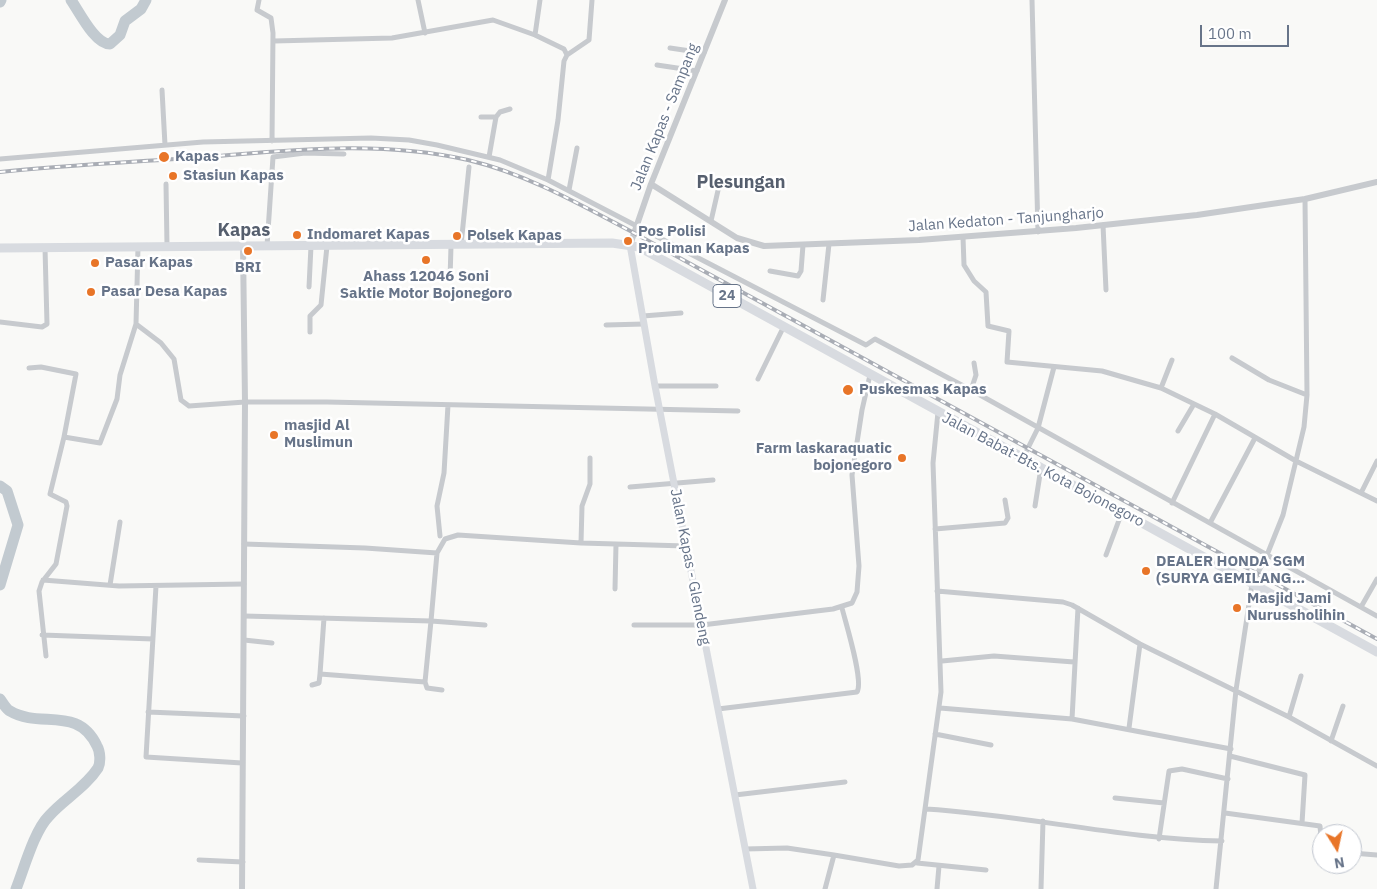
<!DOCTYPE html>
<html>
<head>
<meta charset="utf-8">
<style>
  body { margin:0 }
  #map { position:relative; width:1377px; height:889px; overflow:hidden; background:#f9f9f7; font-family:"IBM Plex Sans",sans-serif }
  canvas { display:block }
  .north { position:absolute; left:1312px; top:824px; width:50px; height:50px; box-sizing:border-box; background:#fff; border:1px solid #c2c7d0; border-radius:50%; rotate:170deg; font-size:14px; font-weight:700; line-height:20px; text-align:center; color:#677489 }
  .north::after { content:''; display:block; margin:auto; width:18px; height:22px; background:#e87528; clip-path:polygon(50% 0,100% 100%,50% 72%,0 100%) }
  .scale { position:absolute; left:1200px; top:25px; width:89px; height:22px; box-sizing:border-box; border:2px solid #677489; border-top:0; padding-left:6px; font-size:15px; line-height:18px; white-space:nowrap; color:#677489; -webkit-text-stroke:4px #fff; paint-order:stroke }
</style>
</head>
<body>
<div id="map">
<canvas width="1377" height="889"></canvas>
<div class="north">N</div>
<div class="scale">100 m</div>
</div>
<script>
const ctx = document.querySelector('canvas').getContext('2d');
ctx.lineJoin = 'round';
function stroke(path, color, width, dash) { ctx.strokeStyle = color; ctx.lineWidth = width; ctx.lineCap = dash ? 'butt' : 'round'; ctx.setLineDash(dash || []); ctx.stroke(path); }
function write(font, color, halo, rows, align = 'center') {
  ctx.font = font + ' "IBM Plex Sans",sans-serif'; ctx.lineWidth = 5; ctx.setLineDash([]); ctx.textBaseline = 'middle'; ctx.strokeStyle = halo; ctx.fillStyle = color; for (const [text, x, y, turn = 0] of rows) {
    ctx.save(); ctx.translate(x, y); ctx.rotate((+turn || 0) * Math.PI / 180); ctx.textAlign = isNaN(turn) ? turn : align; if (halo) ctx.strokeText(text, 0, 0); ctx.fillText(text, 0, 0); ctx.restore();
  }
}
stroke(new Path2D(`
  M 71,0 C 80,13 95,44 110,44 L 120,35 L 125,21 L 141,9 L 146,0
  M 0,2 L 1,0
  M 0,486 L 7,491 L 18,525 L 0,585
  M 0,699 C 3,703 6,709 10,711 C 40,729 78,705 97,746 C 100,751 101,762 98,768 C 85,788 64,799 49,816 C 34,831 24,869 16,889`), '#c2cad0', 11);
stroke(new Path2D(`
  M 259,0 L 257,10 L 271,18 L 273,33 L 272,141
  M 418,0 L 425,33
  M 1032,0 L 1038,232
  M 535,35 L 540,0
  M 274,41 L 392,38 L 493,20 L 535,35 L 564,49 L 567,55
  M 670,48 L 704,53
  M 657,65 L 697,71
  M 162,90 L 165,145
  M 481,117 L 496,117
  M 489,157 L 496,117 L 500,112 L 510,109
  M 0,159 L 203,142 L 371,138 L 409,140 L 437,145 L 500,160 L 548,180 L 866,345 L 875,339 L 971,390 L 1377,616
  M 548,180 L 558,120 L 564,61 L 567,55 L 589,40 L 592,0
  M 166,184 L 167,246
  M 569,190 L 577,148
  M 711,221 L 719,186
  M 1103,225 L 1106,290
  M 963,237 L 964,265 L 974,281 L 986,292 L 988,326 L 1009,331 L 1007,362 L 1102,371 L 1161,388 L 1215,414 L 1296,461 L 1377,501
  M 461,245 L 469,167
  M 267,246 L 273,157 L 305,153 L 344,154
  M 138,247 L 136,324 L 161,343 L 174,359 L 181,400 L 189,406 L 245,402 L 327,402 L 738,411
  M 770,271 L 798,276 L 801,271 L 803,245
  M 450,279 L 451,246
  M 309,287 L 311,246
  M 823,300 L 829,244
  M 643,316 L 681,313
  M 0,322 L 42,327 L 47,324 L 45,248
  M 606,325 L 644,324
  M 310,332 L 310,316 L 321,305 L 327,246
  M 1232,358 L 1269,380 L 1307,395
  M 29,368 L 41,367 L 76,374 L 64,437
  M 758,379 L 783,328
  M 655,386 L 716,386
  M 1161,388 L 1172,360
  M 971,390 L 976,375 L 974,363
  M 1178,431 L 1194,404
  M 1023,458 L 1038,428 L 1054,367
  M 630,487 L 713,480
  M 1361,493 L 1377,461
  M 1172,503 L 1215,414
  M 1035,506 L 1041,468
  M 1210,523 L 1255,438
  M 935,529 L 1005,523 L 1008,518 L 1005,500
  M 440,536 L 437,506 L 444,473 L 448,405
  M 581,543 L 582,506 L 590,484 L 590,458
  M 244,544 L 365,548 L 437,553 L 445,539 L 458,535 L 581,543 L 686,546
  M 1106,555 L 1122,512
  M 43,580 L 119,586 L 244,584
  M 110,585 L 120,522
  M 156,586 L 146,757 L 242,763
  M 615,589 L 616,544
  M 937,591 L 1063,602 L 1072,605 L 1140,644 L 1289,717 L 1377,766
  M 1361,607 L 1377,579
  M 244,616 L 431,621 L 437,553
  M 324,618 L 320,674 L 425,682 L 431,621 L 485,625
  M 634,625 L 702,625 L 833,609 L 852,603 L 857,592 L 859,566 L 852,475 L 862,410 L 870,375
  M 42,635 L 153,639
  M 244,640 L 272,643
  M 46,656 L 39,591 L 42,582 L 56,564 L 67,506 L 66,502 L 50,494 L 64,437 L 100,443 L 117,399 L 120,375 L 136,324
  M 942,661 L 994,656 L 1074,662
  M 425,682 L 427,688 L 442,690
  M 312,685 L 319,683 L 320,674
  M 940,708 L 1072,719 L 1231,749
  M 718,709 L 857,692 C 864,681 846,624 842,608
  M 148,712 L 244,716
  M 1289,717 L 1301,676
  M 1072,719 L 1078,608
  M 1129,728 L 1140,644
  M 935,734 L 991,745
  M 1331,741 L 1343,706
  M 1230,756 L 1305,775 L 1302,823
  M 735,795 L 845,782
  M 1115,798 L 1164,803
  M 926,809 C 1025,815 1122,839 1222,841
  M 1225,813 L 1320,826 L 1322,848
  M 1159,839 L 1169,771 L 1182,769 L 1228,779
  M 745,849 L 787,848 L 834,855
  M 1352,853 L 1377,855
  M 199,860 L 243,862
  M 917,863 L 986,870
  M 825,889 L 834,855 L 899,866 L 912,865 L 918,860 L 941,692 L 933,463 L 938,412
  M 937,889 L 939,866
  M 1041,889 L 1043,821
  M 1216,889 L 1236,690 L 1252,584 L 1267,555 L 1283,515 L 1304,427 L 1307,395 L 1305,199`), '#c7cace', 5);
stroke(new Path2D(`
  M 651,184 L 737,238 L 764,246 L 919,240 L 1076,228 L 1197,215 L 1305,199 L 1377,182
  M 630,245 L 651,184 L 725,0
  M 242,889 L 245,402 L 243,246`), '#c7cace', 6);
stroke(new Path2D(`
  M 630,245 L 655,386 L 753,889`), '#d8dbe0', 7);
stroke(new Path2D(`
  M 0,248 L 612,243 L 639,247 L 1377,652`), '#d8dbe0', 9);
const rail = new Path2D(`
  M 0,172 C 68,165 136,162 204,157 C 293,150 380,140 468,160 C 527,174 581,205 634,233 L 1377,639`);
stroke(rail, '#a9adb5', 4);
stroke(rail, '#fff', 2, [5.5]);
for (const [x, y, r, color] of [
  [164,157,6,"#e87528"],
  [173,176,5,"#e87528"],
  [297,235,5,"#e87528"],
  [457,236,5,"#e87528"],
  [628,241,5,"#e87528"],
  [248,251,5,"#e87528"],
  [426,260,5,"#e87528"],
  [95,263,5,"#e87528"],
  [91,292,5,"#e87528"],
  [848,390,6,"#e87528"],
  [274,435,5,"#e87528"],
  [902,458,5,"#e87528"],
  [1146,571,5,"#e87528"],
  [1237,608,5,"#e87528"]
]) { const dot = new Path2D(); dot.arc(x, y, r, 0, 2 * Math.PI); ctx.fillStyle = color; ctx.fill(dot); stroke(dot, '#fff', 2); }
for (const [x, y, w] of [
  [727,296,28]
]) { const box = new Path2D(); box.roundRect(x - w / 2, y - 11.5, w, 23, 4); ctx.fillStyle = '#fff'; ctx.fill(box); stroke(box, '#677489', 1); }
write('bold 14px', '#677489', null, [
  ["24",727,296]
]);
write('15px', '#677489', '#fff', [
  ["Jalan Kapas - Sampang",665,117,-68],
  ["Jalan Kedaton - Tanjungharjo",1006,220,-4],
  ["Jalan Babat-Bts. Kota Bojonegoro",1043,470,28],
  ["Jalan Kapas - Glendeng",690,567,79]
]);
write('bold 15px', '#677489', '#fff', [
  ["Kapas",175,157],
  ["Stasiun Kapas",183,176],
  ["Pos Polisi",638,232],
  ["Proliman Kapas",638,249],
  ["Indomaret Kapas",307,235],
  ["Polsek Kapas",467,236],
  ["Pasar Kapas",105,263],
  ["BRI",248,268,"center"],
  ["Ahass 12046 Soni",426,277,"center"],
  ["Saktie Motor Bojonegoro",426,294,"center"],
  ["Pasar Desa Kapas",101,292],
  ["Puskesmas Kapas",859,390],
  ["masjid Al",284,426],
  ["Muslimun",284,443],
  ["Farm laskaraquatic",892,449,"right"],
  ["bojonegoro",892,466,"right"],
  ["DEALER HONDA SGM",1156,562],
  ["(SURYA GEMILANG…",1156,579],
  ["Masjid Jami",1247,599],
  ["Nurussholihin",1247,616]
], 'left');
write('bold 18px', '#565f6e', '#fff', [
  ["Plesungan",741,183],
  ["Kapas",244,231]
]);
</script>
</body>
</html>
